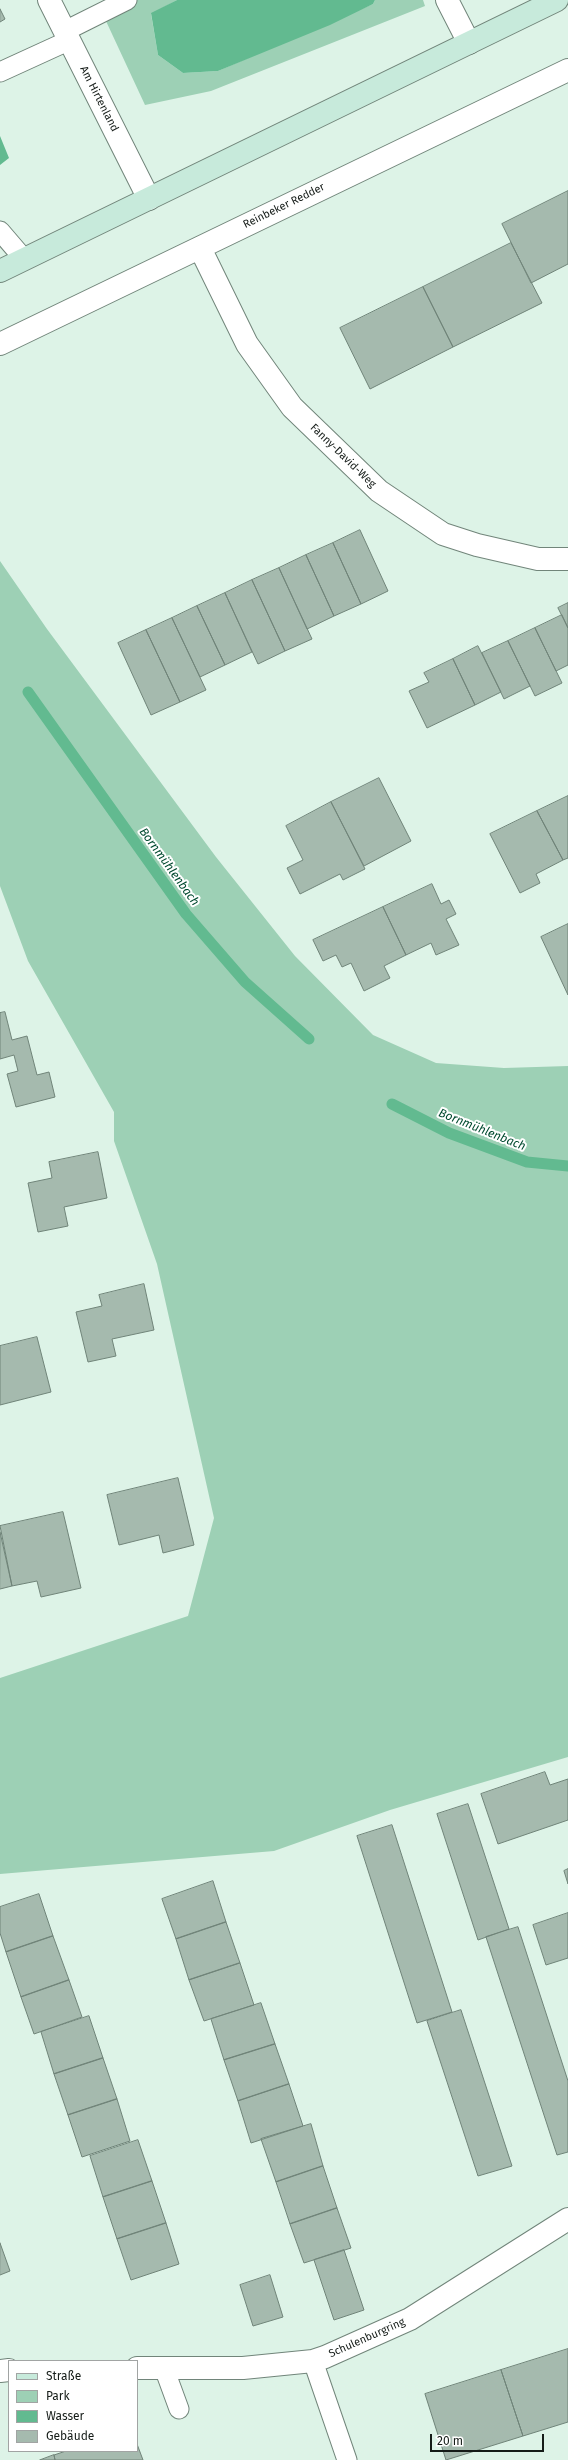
<!DOCTYPE html>
<html>
<head>
<meta charset="utf-8">
<style>
  body { margin:0 }
  #map { position:relative; width:568px; height:2460px; overflow:hidden; background:#ddf3e7; font-family:"Fira Sans",sans-serif }
  canvas { display:block }
  .legend { position:absolute; left:8px; top:2360px; width:130px; height:92px; box-sizing:border-box; background:#fff; border:1px solid #a1a4a3; margin:0; padding:5px 7px; list-style:none; font-size:12px; color:#151c18 }
  .legend li { display:flex; align-items:center; gap:8px; height:20px }
  .legend b { width:20px; border:1px solid #a1a4a3 }
  .scale { position:absolute; left:430px; top:2434px; width:114px; height:18px; box-sizing:border-box; border:2px solid #151c18; border-top:0; padding-left:5px; font-size:12px; line-height:14px; white-space:nowrap; color:#151c18; -webkit-text-stroke:3px #fff; paint-order:stroke }
</style>
</head>
<body>
<div id="map">
<canvas width="568" height="2460"></canvas>
<ul class="legend">
<li><b style="height:5px;background:#c7eadb"></b>Straße</li>
<li><b style="height:11px;background:#9dd0b5"></b>Park</li>
<li><b style="height:11px;background:#62ba90"></b>Wasser</li>
<li><b style="height:11px;background:#a5baae"></b>Gebäude</li>
</ul>
<div class="scale">20 m</div>
</div>
<script>
const ctx = document.querySelector('canvas').getContext('2d');
ctx.lineJoin = 'round';
function paint(path, color) { ctx.fillStyle = color; ctx.fill(path, 'evenodd'); }
function stroke(path, color, width, dash) { ctx.strokeStyle = color; ctx.lineWidth = width; ctx.lineCap = dash ? 'butt' : 'round'; ctx.setLineDash(dash || []); ctx.stroke(path); }
function write(font, color, halo, rows, align = 'center') {
  ctx.font = font + ' "Fira Sans",sans-serif'; ctx.lineWidth = 4; ctx.setLineDash([]); ctx.textBaseline = 'middle'; ctx.strokeStyle = halo; ctx.fillStyle = color; for (const [text, x, y, turn = 0] of rows) {
    ctx.save(); ctx.translate(x, y); ctx.rotate((+turn || 0) * Math.PI / 180); ctx.textAlign = isNaN(turn) ? turn : align; if (halo) ctx.strokeText(text, 0, 0); ctx.fillText(text, 0, 0); ctx.restore();
  }
}
paint(new Path2D(`
  M 111,0 L 177,0 L 151,14 L 158,55 L 183,73 L 218,71 L 373,4 L 375,0 L 423,0 L 425,6 L 211,91 L 145,105 L 99,6 Z
  M 0,561 L 47,629 L 216,857 L 295,956 L 373,1035 L 436,1063 L 504,1068 L 568,1066 L 568,1757 L 390,1810 L 274,1851 L 0,1874 L 0,1678 L 188,1616 L 214,1518 L 157,1264 L 114,1141 L 114,1112 L 28,961 L 0,886 Z`), '#9dd0b5');
paint(new Path2D(`
  M 177,0 L 375,0 L 373,4 L 330,25 L 218,71 L 183,73 L 158,55 L 151,13 Z
  M 0,136 L 9,158 L 0,165 Z`), '#62ba90');
stroke(new Path2D(`
  M 28,692 L 186,914 L 245,982 L 309,1039
  M 392,1104 L 449,1133 L 527,1162 L 568,1166`), '#62ba90', 11);
const building = new Path2D(`
  M 0,9 L 5,19 L 0,22 Z
  M 568,191 L 568,264 L 531,283 L 502,224 Z
  M 511,243 L 542,303 L 453,347 L 423,287 Z
  M 423,287 L 453,347 L 370,389 L 340,328 Z
  M 360,530 L 388,591 L 361,604 L 333,543 Z
  M 333,543 L 361,604 L 334,616 L 306,555 Z
  M 306,555 L 334,616 L 307,629 L 279,568 Z
  M 279,568 L 312,639 L 285,651 L 252,580 Z
  M 252,580 L 285,651 L 258,664 L 225,593 Z
  M 225,593 L 252,652 L 225,665 L 197,606 Z
  M 568,603 L 568,628 L 558,608 Z
  M 197,606 L 225,665 L 200,677 L 172,618 Z
  M 562,615 L 568,628 L 568,665 L 556,671 L 535,628 Z
  M 172,618 L 206,690 L 180,702 L 146,630 Z
  M 535,628 L 562,683 L 535,696 L 508,641 Z
  M 146,630 L 180,702 L 151,715 L 118,643 Z
  M 508,641 L 530,686 L 504,699 L 482,653 Z
  M 478,646 L 501,692 L 475,705 L 453,659 Z
  M 453,659 L 475,705 L 427,728 L 409,691 L 429,682 L 424,673 Z
  M 379,778 L 411,841 L 364,866 L 331,802 Z
  M 568,796 L 568,858 L 563,860 L 537,811 Z
  M 331,802 L 365,869 L 343,880 L 340,874 L 300,894 L 287,868 L 303,860 L 286,826 Z
  M 537,811 L 563,860 L 536,874 L 540,883 L 520,893 L 490,834 Z
  M 432,884 L 441,904 L 449,900 L 456,914 L 446,919 L 459,945 L 436,955 L 431,943 L 406,955 L 383,907 Z
  M 383,907 L 406,955 L 384,966 L 390,978 L 364,991 L 351,963 L 342,967 L 336,955 L 323,961 L 313,940 Z
  M 568,924 L 568,995 L 541,937 Z
  M 5,1012 L 12,1040 L 27,1036 L 37,1075 L 49,1072 L 55,1097 L 16,1107 L 7,1074 L 18,1071 L 14,1055 L 0,1059 L 0,1013 Z
  M 98,1152 L 107,1198 L 64,1207 L 68,1226 L 38,1232 L 28,1183 L 52,1178 L 49,1162 Z
  M 144,1284 L 154,1330 L 112,1339 L 116,1356 L 88,1362 L 76,1312 L 102,1306 L 99,1295 Z
  M 37,1337 L 51,1392 L 0,1405 L 0,1346 Z
  M 178,1478 L 194,1545 L 163,1553 L 159,1535 L 119,1545 L 107,1495 Z
  M 63,1512 L 81,1588 L 41,1597 L 37,1581 L 12,1586 L 0,1526 Z
  M 0,1532 L 12,1586 L 0,1589 Z
  M 545,1772 L 550,1785 L 568,1779 L 568,1820 L 498,1844 L 481,1794 Z
  M 468,1804 L 509,1929 L 478,1940 L 437,1814 Z
  M 392,1825 L 452,2012 L 417,2023 L 357,1836 Z
  M 568,1869 L 568,1884 L 564,1871 Z
  M 213,1881 L 226,1922 L 176,1939 L 162,1899 Z
  M 39,1894 L 53,1936 L 6,1952 L 0,1933 L 0,1907 Z
  M 568,1913 L 568,1958 L 546,1965 L 533,1925 Z
  M 226,1922 L 240,1963 L 189,1980 L 176,1939 Z
  M 518,1927 L 568,2081 L 568,2152 L 557,2155 L 486,1937 Z
  M 53,1936 L 69,1980 L 21,1997 L 6,1952 Z
  M 240,1963 L 254,2005 L 204,2021 L 189,1980 Z
  M 69,1980 L 82,2017 L 34,2034 L 21,1997 Z
  M 261,2003 L 275,2044 L 224,2060 L 211,2019 Z
  M 461,2010 L 512,2166 L 478,2176 L 427,2021 Z
  M 89,2016 L 103,2058 L 54,2074 L 41,2032 Z
  M 275,2044 L 289,2084 L 238,2101 L 224,2060 Z
  M 103,2058 L 117,2099 L 68,2115 L 54,2074 Z
  M 289,2084 L 303,2126 L 251,2143 L 238,2101 Z
  M 117,2099 L 130,2141 L 82,2157 L 68,2115 Z
  M 311,2124 L 323,2166 L 276,2182 L 261,2139 Z
  M 138,2140 L 152,2181 L 103,2197 L 90,2156 Z
  M 323,2166 L 337,2208 L 290,2224 L 276,2182 Z
  M 152,2181 L 166,2223 L 117,2239 L 103,2197 Z
  M 337,2208 L 351,2248 L 304,2263 L 290,2224 Z
  M 166,2223 L 179,2264 L 131,2280 L 117,2239 Z
  M 0,2243 L 10,2271 L 0,2275 Z
  M 344,2250 L 364,2310 L 334,2320 L 314,2260 Z
  M 270,2275 L 283,2317 L 253,2326 L 240,2285 Z
  M 568,2349 L 568,2422 L 523,2436 L 501,2370 Z
  M 501,2370 L 523,2436 L 446,2460 L 425,2394 Z
  M 137,2444 L 143,2460 L 55,2460 L 54,2455 L 66,2451 L 137,2451 Z
  M 54,2455 L 55,2460 L 40,2460 Z`);
paint(building, '#a5baae');
stroke(building, '#708479', 1);
const lane = new Path2D(`
  M 65,31 L 127,0
  M 0,72 L 70,40
  M 0,231 L 24,259
  M 313,2361 L 347,2460
  M 164,2368 L 179,2409`);
const street = new Path2D(`
  M 49,0 L 149,199
  M 447,0 L 469,43
  M 200,248 L 247,344 L 292,407 L 379,491 L 443,534 L 477,545 L 538,559 L 568,559
  M 0,344 L 568,70
  M 137,2368 L 243,2368 L 313,2361 L 325,2357 L 410,2319 L 568,2219
  M 0,2371 L 9,2370`);
const secondary = new Path2D(`
  M 0,271 L 557,0`);
stroke(lane, '#71857a', 21);
stroke(street, '#71857a', 24);
stroke(secondary, '#71857a', 24);
stroke(lane, '#fff', 19);
stroke(street, '#fff', 22);
stroke(secondary, '#c7eadb', 22);
write('11px', '#151c18', '#fff', [
  ["Am Hirtenland",99,99,63],
  ["Reinbeker Redder",284,206,-26],
  ["Fanny-David-Weg",343,456,44],
  ["Schulenburgring",367,2338,-24]
]);
write('italic 12px', '#004a2f', '#fff', [
  ["Bornmühlenbach",169,867,54],
  ["Bornmühlenbach",482,1130,22]
]);
</script>
</body>
</html>
